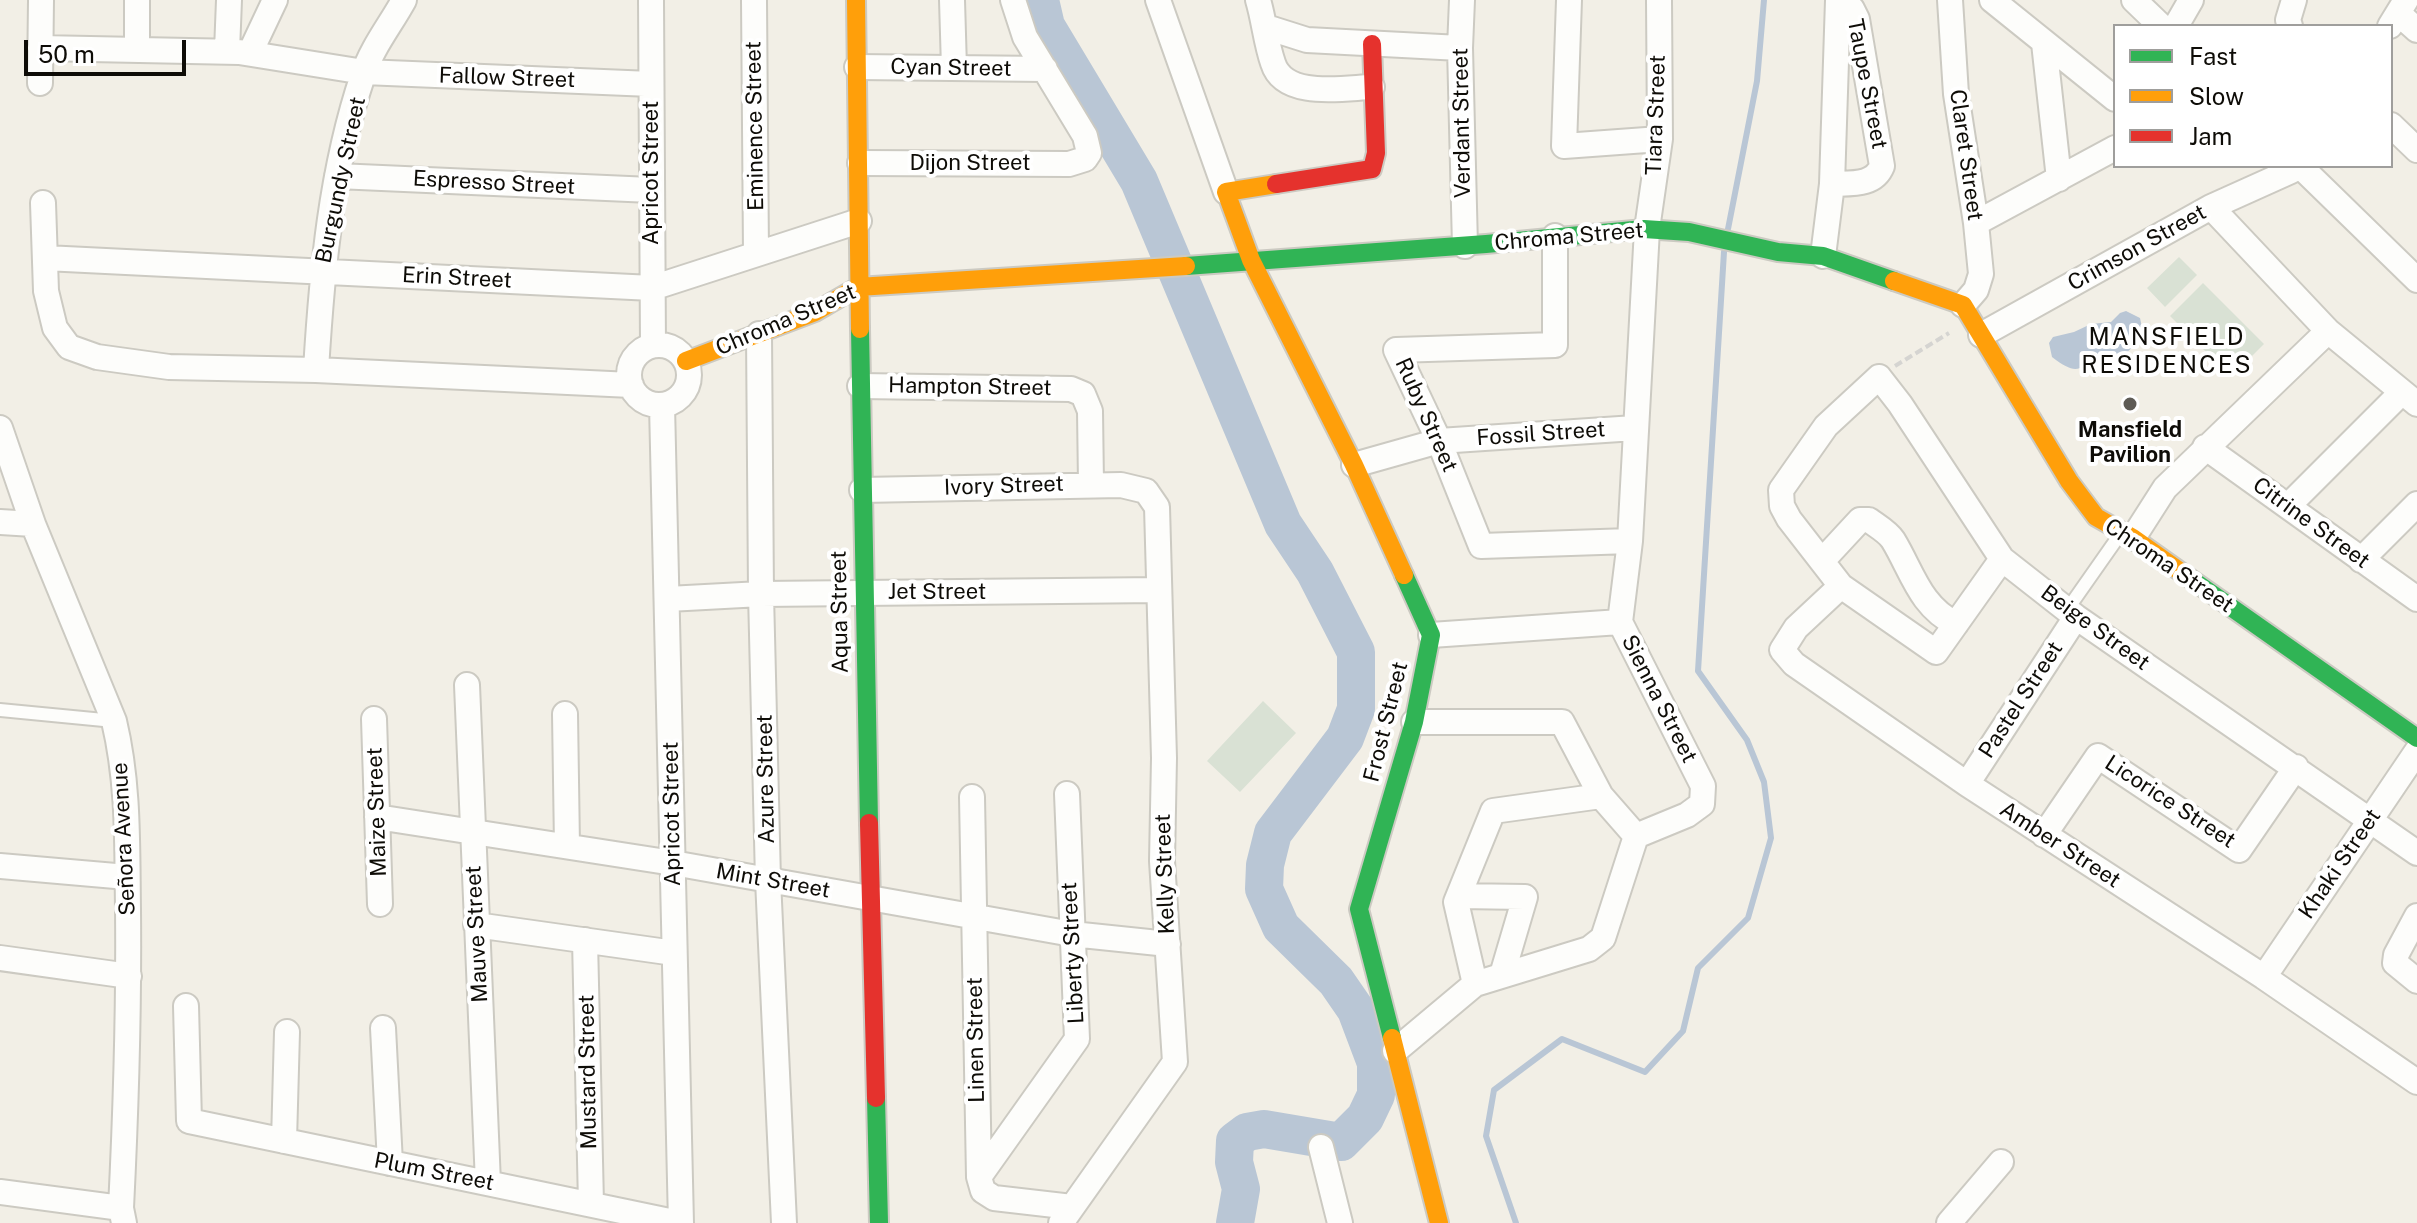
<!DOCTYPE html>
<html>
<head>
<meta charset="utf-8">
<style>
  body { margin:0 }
  #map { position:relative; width:2417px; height:1223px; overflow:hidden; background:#f2efe6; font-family:"Public Sans",sans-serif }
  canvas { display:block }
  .legend { position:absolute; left:2113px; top:24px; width:280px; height:144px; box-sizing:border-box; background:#fff; border:2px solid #9f9e9c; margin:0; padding:10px 14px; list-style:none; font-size:24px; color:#0e0c07 }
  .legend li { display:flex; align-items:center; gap:16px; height:40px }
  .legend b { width:40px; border:2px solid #9f9e9c }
  .scale { position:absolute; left:24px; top:40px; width:162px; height:36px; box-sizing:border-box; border:4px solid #0e0c07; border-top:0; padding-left:10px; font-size:24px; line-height:28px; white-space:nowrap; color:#0e0c07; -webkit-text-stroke:6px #fff; paint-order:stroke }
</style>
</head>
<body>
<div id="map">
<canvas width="2417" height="1223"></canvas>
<ul class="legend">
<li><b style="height:10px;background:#30b455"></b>Fast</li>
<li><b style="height:10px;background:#ff9f0a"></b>Slow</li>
<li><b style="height:10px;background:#e5322d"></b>Jam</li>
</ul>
<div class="scale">50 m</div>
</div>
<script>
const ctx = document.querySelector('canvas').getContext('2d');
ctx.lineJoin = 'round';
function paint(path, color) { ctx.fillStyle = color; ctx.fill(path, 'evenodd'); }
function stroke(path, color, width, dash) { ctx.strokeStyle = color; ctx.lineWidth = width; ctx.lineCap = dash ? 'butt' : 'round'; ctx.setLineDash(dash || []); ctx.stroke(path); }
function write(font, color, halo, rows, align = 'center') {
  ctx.font = font + ' "Public Sans",sans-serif'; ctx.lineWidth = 8; ctx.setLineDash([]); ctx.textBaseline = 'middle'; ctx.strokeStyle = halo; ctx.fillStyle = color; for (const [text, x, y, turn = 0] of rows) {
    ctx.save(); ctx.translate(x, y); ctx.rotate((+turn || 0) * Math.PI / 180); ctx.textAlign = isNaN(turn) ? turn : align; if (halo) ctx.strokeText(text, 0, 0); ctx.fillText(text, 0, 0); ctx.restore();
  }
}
paint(new Path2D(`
  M 2179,257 L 2197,275 L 2165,307 L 2147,288 Z
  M 2203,283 L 2264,344 L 2231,377 L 2170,316 Z
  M 1263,701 L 1296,733 L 1240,792 L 1207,761 Z`), '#d9e1d4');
paint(new Path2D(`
  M 2126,311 L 2140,318 L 2143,332 C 2131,351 2123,362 2099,356 C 2078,371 2076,375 2052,357 L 2049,343 L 2053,337 L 2074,332 L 2091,324 L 2111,322 L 2120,313 Z`), '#b9c6d5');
stroke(new Path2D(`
  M 1728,229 L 1757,81 L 1764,0
  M 1516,1223 L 1486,1136 L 1494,1090 L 1562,1039 L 1645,1072 L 1683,1031 L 1698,968 L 1748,918 L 1771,838 L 1764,782 L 1747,740 L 1698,671 L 1724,252`), '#b9c6d5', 6);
stroke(new Path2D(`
  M 1040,0 L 1046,26 L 1139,181 L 1283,524 L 1315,572 L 1356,652 L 1356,709 L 1345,738 L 1273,833 L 1265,865 L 1264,889 L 1281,927 L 1336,981 L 1356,1010 L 1376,1063 L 1376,1095 L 1365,1118 L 1341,1142 L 1264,1129 L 1247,1132 L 1235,1141 L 1234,1162 L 1241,1189 L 1235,1223`), '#b9c6d5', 38);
const lane = new Path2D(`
  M 2067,610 L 2121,533
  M 0,710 L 114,721`);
const street = new Path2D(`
  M 651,0 L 653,345
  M 754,0 L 756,253
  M 952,0 L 954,68
  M 1158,0 L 1226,192
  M 1258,0 C 1264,20 1266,43 1273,63 C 1284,99 1343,88 1372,87
  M 1462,0 L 1460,48 L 1465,246
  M 1569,0 L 1564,146 L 1660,139
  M 1950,0 L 1956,94 L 1976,223 L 1981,274 L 1976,290 L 1963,305
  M 1992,0 L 2115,99
  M 2134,0 L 2161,26
  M 2398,13 L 2417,30
  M 2176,26 L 2191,0
  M 2290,26 L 2288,20 L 2294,0
  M 2390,26 L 2406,0
  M 1266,27 L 1307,40 L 1460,48
  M 2044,43 L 2059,179
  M 40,48 L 239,52 L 364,72 L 651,84
  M 137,50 L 137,0
  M 227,51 L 229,0
  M 250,53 L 275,0
  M 857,67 L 1045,69
  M 40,83 L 41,0
  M 2391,125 L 2417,150
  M 860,163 L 1069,164 L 1085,159 L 1089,153 L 1085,136 L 1025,37 L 1013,0
  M 2300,166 L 2417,280
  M 337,176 L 651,190
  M 1832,184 C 1851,183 1874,186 1882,166 L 1857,19 L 1852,9 L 1838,1
  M 43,203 L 46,291 L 55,328 L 69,347 L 97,357 L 169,367 L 316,370 L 631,385
  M 2211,207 L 2328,331 L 2417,404
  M 1976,223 L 2115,148
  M 1555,236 L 1555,345 L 1396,350 L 1439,441 L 1481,546 L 1630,541
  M 1823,256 L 1832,184 L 1838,0
  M 45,258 L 652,288 L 859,221
  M 759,334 L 761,594 L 768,880 L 784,1223
  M 1981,335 L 2211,207 L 2291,171 L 2296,166
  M629 375a30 30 0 1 1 60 0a30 30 0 1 1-60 0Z
  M 316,370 C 322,270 331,170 363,75 C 371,49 391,24 404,0
  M 860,386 L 1071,389 L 1083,394 L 1090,411 L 1091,484
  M 662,405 L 681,1223
  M 0,428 L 33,524 L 114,721 C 129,784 127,846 128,909 C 129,1009 126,1108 121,1208 L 124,1223
  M 2205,447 L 2417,599
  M 1354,465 L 1439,441 L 1635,428
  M 862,490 L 1121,485 L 1146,491 L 1157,507 L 1164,758 L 1162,861 L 1175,1062 L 1061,1223
  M 2289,505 L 2401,393
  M 0,522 L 33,524
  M 2133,538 L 2165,488 L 2328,331
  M 2002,559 L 1936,652 L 1841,586 L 1789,519 L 1782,506 L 1781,490 L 1826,426 L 1879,377 L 1900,404 L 2002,559 L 2076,617 L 2417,853
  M 2361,560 L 2417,504
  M 1822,561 L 1860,520 L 1869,520 C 1877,526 1888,532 1893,540 C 1912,571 1920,607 1956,624
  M 1841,586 L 1796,628 L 1782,650 L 1794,664 L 1967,784 L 2264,977 L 2417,1082
  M 668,599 L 761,594 L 1159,590
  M 1431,635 L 1620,622
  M 467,685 L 488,1183
  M 565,714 L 567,846
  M 374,719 L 380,904
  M 1414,722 L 1562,722 L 1601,796 L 1636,836
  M 1967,784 L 2076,617
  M 972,797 L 979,1177 L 983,1191 L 994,1198 L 1072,1207
  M 377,817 L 673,863 L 1072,934 L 1168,944
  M 2044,835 L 2098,756 L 2239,850 L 2296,767
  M 0,866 L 127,877
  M 1459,896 L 1525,897 L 1502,975
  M 2417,916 L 2396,955 L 2395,963 L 2417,981
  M 476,925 L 674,953
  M 585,940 L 591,1204
  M 0,958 L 129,976
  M 2264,977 L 2417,751
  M 1475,984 L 1456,902 L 1493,811 L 1601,796
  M 186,1006 L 189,1121 L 679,1223
  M 383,1028 L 390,1163
  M 1395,1051 L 1475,984 L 1589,949 L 1603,938 L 1636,836 L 1687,815 L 1702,804 L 1703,786 L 1620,622 L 1630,541 L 1647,229 L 1660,139 L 1659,0
  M 284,1141 L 287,1032
  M 1321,1147 L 1340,1223
  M 979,1177 L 1077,1039 L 1067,794
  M 0,1192 L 121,1208
  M 1949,1223 L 2001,1162`);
const fast = new Path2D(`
  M 1186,266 L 1486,244 L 1644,229 L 1689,232 L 1778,252 L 1823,256 L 1894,281
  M 860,329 L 869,823
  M 2188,577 L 2417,738
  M 1392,1038 L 1359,909 L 1414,722 L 1431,635 L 1404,575
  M 876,1098 L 879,1223`);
const slow = new Path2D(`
  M 856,0 L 860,329
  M 1276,184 L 1226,192 L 1251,260 L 1354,465 L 1404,575
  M 1894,281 L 1963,305 L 2069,481 L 2096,517 L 2133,538 L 2188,577
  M 686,361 L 815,312 L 858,287 L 1186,266
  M 1392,1038 L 1439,1223`);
const jam = new Path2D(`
  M 1276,184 L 1372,169 L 1376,153 L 1372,44
  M 869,823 L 876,1098`);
stroke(lane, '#cccac2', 16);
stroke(street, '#cccac2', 28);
stroke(fast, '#cccac2', 22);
stroke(slow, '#cccac2', 22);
stroke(jam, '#cccac2', 22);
stroke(new Path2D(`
  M 1895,366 L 1949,333`), '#d5d4d1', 4, [8, 4]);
stroke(lane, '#fdfdfb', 12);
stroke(street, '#fdfdfb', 24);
stroke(fast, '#30b455', 18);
stroke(slow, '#ff9f0a', 18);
stroke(jam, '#e5322d', 18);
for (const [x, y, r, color] of [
  [2130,404,8,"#5e5b55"]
]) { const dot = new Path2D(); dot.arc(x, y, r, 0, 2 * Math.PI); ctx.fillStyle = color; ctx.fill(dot); stroke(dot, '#fff', 3); }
write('22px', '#0e0c07', '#fff', [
  ["Cyan Street",951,68,1],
  ["Fallow Street",507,78,2],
  ["Taupe Street",1867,84,79],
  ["Tiara Street",1656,115,-88],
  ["Verdant Street",1462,123,-91],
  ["Eminence Street",755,126,-91],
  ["Claret Street",1966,155,82],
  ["Dijon Street",970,163],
  ["Apricot Street",651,173,-90],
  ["Burgundy Street",341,180,-78],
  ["Espresso Street",494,183,3],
  ["Chroma Street",1569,237,-5],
  ["Crimson Street",2137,248,-29],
  ["Erin Street",457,278,3],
  ["Chroma Street",786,320,-23],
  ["Hampton Street",970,387,1],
  ["Ruby Street",1426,415,66],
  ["Fossil Street",1541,434,-4],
  ["Ivory Street",1004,486,-2],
  ["Citrine Street",2311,523,36],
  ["Chroma Street",2169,566,34],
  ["Jet Street",937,592],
  ["Aqua Street",840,612,-91],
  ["Beige Street",2095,628,36],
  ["Sienna Street",1659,699,63],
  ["Pastel Street",2021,700,-57],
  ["Frost Street",1386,722,-76],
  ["Azure Street",766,779,-91],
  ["Licorice Street",2170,802,33],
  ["Maize Street",377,812,-92],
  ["Apricot Street",672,814,-91],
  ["Señora Avenue",124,839,-93],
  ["Amber Street",2060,845,33],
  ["Khaki Street",2340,864,-56],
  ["Kelly Street",1165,874,-92],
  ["Mint Street",773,881,10],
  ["Mauve Street",477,934,-93],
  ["Liberty Street",1073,953,-93],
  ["Linen Street",976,1040,-91],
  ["Mustard Street",588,1072,-91],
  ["Plum Street",434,1172,11]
]);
write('bold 22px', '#0e0c07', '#fff', [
  ["Mansfield",2130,430],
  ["Pavilion",2130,455]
]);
ctx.letterSpacing = '2px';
write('24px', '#0e0c07', '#fff', [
  ["MANSFIELD",2167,338],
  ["RESIDENCES",2167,366]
]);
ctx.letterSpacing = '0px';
</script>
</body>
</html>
